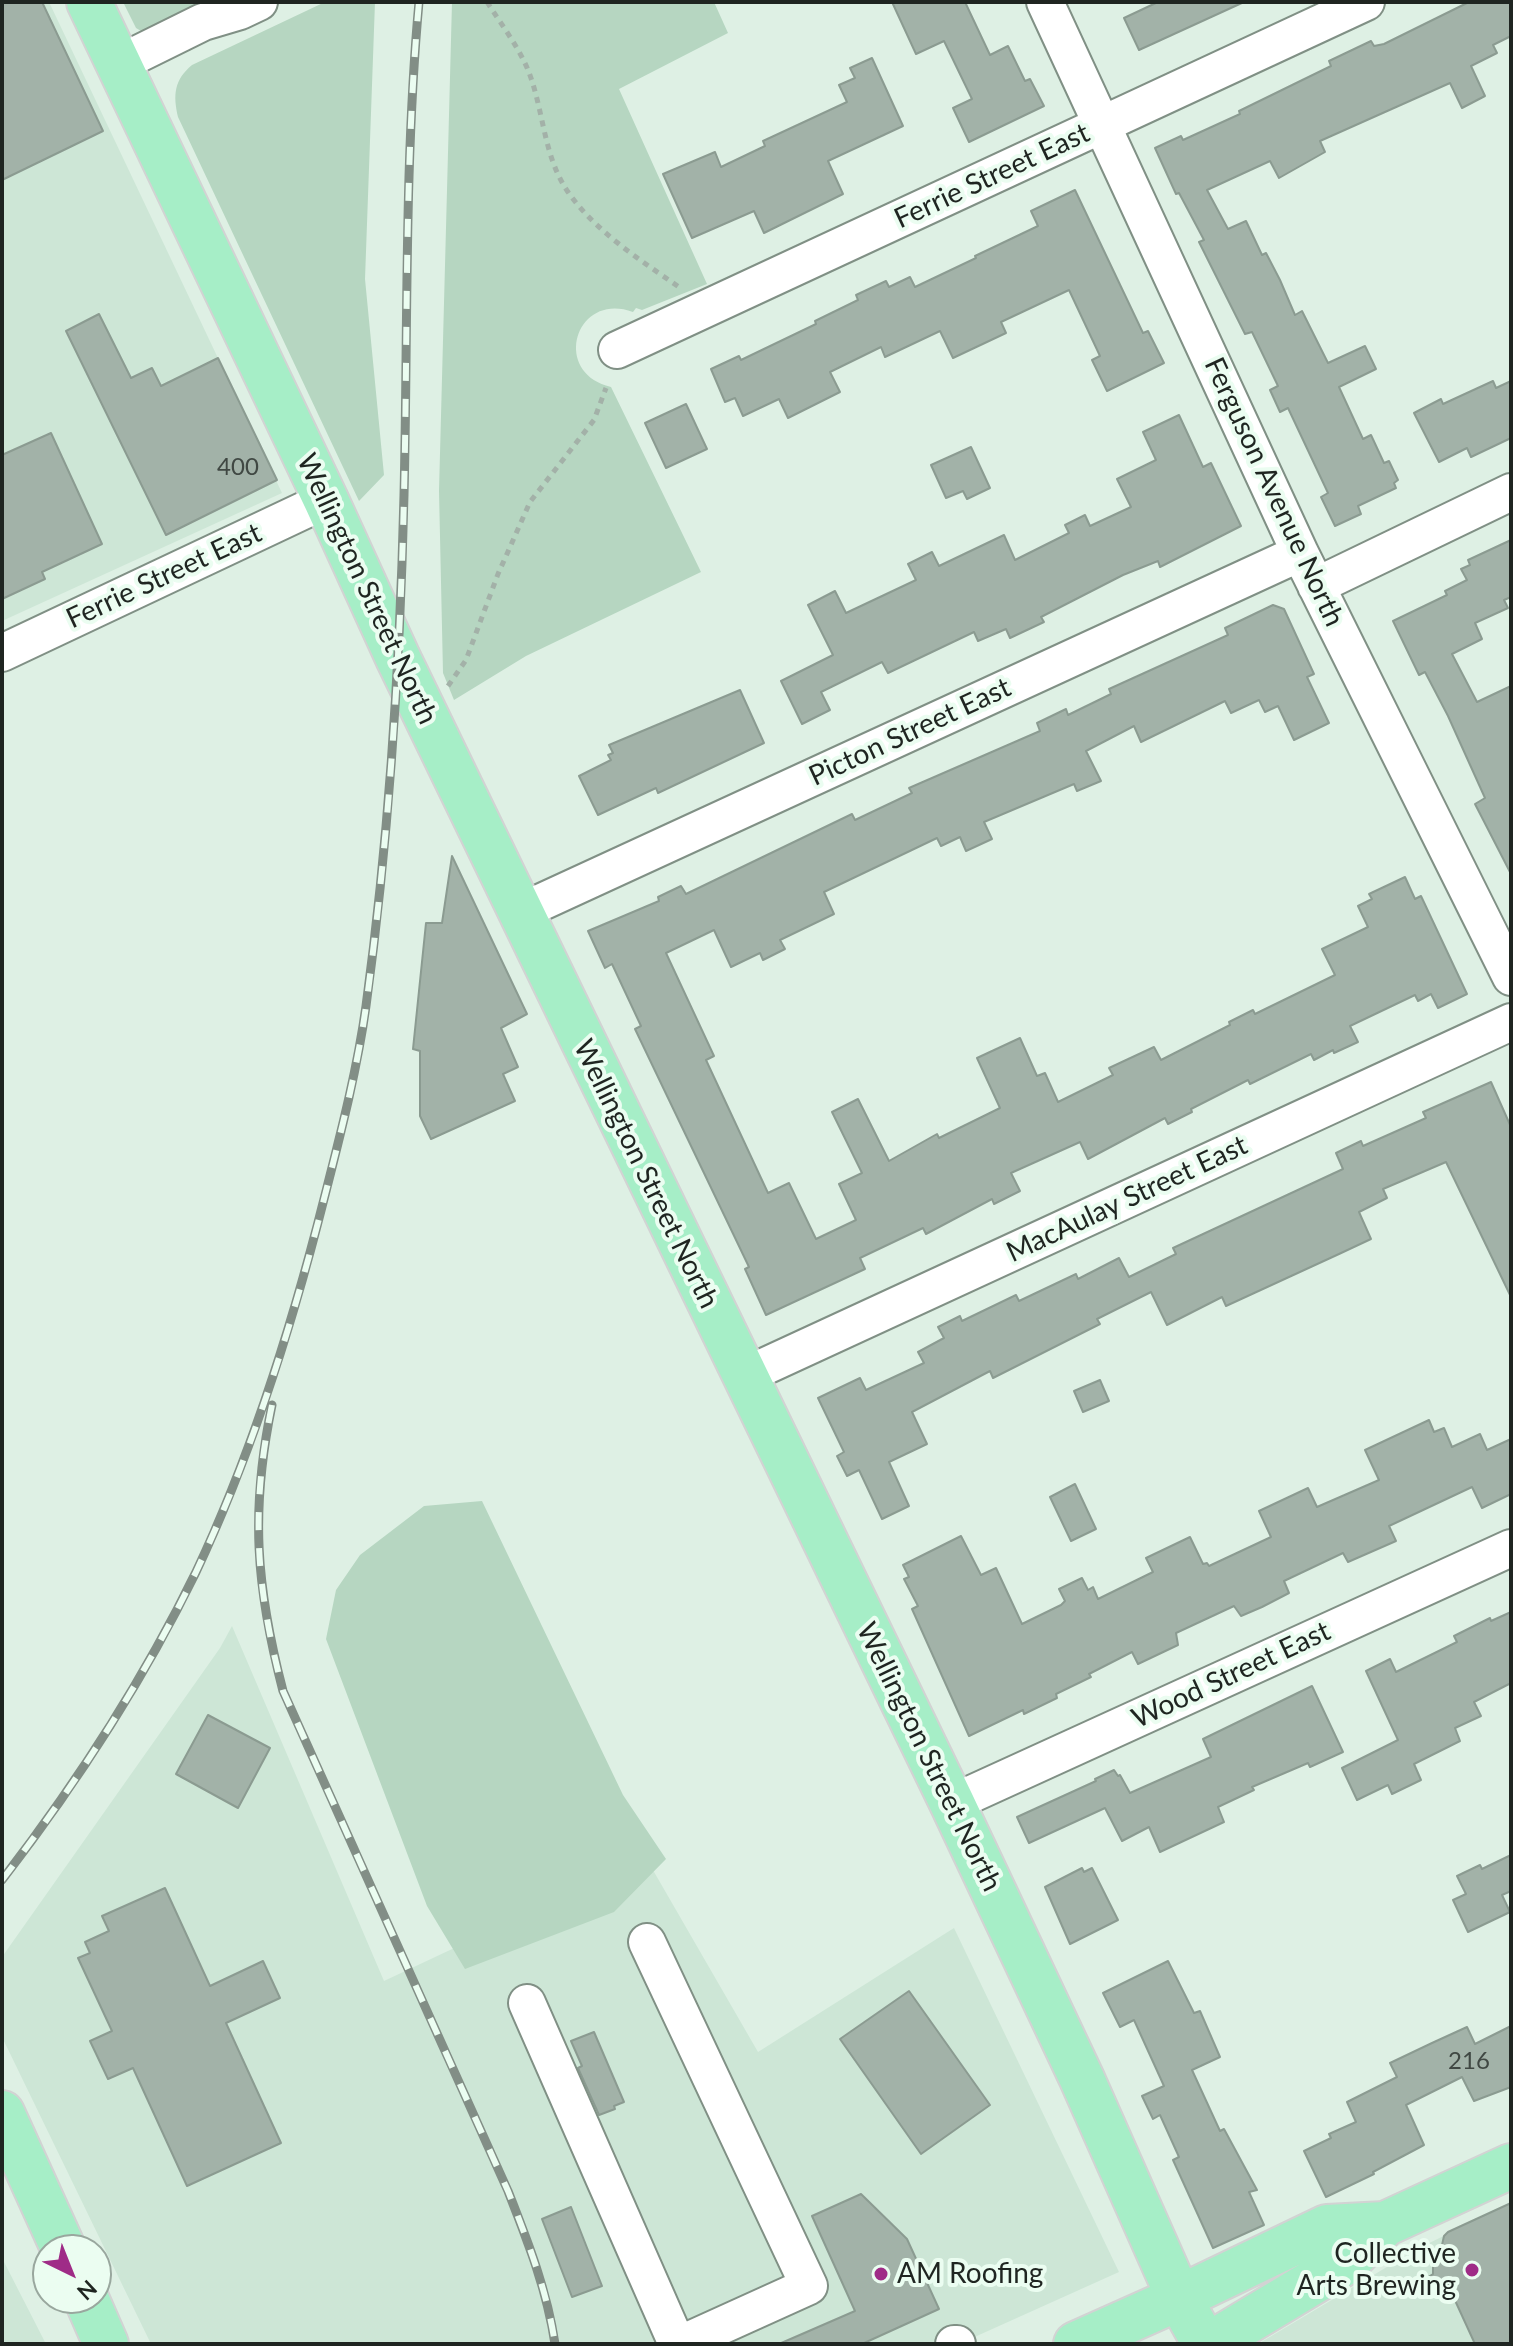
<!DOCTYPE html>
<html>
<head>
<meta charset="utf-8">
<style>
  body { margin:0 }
  #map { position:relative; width:1513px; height:2346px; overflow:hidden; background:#def0e4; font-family:Lato,sans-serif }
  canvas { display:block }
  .frame { position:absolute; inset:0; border:4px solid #1f2521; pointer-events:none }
  .north { position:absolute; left:32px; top:2234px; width:80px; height:80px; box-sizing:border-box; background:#ebfdf1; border:2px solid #99a79e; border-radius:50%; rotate:137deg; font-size:22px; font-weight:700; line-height:32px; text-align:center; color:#1f2521 }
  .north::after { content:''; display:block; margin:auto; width:28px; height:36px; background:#9f2c87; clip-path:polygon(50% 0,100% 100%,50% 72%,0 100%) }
</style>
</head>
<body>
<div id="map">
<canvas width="1513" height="2346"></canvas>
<div class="frame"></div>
<div class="north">N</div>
</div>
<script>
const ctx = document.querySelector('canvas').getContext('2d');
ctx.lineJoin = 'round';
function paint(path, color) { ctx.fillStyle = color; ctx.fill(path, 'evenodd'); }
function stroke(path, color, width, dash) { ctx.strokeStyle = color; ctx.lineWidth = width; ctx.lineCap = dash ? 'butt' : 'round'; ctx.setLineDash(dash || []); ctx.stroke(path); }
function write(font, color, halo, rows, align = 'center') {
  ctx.font = font + ' Lato,sans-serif'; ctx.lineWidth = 8; ctx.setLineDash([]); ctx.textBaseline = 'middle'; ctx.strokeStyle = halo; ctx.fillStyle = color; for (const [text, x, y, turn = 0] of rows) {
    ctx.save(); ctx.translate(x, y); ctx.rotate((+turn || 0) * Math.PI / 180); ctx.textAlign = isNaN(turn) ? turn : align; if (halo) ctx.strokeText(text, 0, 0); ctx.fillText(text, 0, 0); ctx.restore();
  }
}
paint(new Path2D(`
  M 2,2 L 49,2 L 282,493 L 2,621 Z
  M 232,1626 L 384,1981 L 646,1858 L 758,2052 L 954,1928 L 1119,2272 L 959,2344 L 151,2344 L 2,2037 L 2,1957 L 220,1648 Z
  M 1511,2203 L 1511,2344 L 1258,2344 L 1417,2249 Z
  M 2,2258 L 46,2344 L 2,2344 Z`), '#cde6d6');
paint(new Path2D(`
  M 123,2 L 203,2 L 141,31 L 136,28 Z
  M 325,2 L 375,2 L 365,279 L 384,475 L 359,501 L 178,117 C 173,95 174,80 192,65 Z
  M 452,2 L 714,2 L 728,33 L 619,89 L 707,284 L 642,310 L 636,308 L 633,312 C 575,291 551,373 611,387 L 701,572 L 526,656 L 454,700 L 443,673 L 439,491 Z
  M 482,1501 L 623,1795 L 666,1859 L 614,1912 L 465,1969 L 427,1906 L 326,1639 L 336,1590 L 360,1555 L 424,1506 Z`), '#b6d6c1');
const building = new Path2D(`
  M 2,2 L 42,2 L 103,131 L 2,180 Z
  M 892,2 L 965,2 L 990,55 L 1008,46 L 1025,81 L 1030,79 L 1044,106 L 969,142 L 953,108 L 972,99 L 944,41 L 916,54 Z
  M 1158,2 L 1244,2 L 1139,50 L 1124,18 Z
  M 1469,2 L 1511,2 L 1511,36 L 1493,45 L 1497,53 L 1471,66 L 1485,96 L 1462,108 L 1450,83 L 1320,141 L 1325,152 L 1279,178 L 1270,161 L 1207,190 L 1228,229 L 1246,221 L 1262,255 L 1266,253 L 1280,280 L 1295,315 L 1302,311 L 1328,363 L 1365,346 L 1376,369 L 1339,387 L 1363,439 L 1371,435 L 1384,463 L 1389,461 L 1398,480 L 1394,483 L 1396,488 L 1358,506 L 1361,514 L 1335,526 L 1321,497 L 1328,493 L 1288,408 L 1280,412 L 1270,390 L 1278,386 L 1252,332 L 1245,334 L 1199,242 L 1204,240 L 1179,193 L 1176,194 L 1155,148 L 1181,136 L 1183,140 L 1240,114 L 1239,111 L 1331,66 L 1329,61 L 1371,41 L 1374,46 L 1384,44 Z
  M 872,58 L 903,126 L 828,161 L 843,194 L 764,233 L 754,211 L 692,238 L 663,174 L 715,152 L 721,167 L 765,146 L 763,141 L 847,102 L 839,85 L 855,78 L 850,68 Z
  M 1075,190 L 1143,333 L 1148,331 L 1164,363 L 1107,391 L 1092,360 L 1100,356 L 1069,290 L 1001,322 L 1006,333 L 953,358 L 940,331 L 885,357 L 881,347 L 830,372 L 840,392 L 788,418 L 779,399 L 743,416 L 735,398 L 725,402 L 711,369 L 739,356 L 741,360 L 816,324 L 815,321 L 858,300 L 856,295 L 886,281 L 889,287 L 910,277 L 915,287 L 976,258 L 975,256 L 1038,226 L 1031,211 Z
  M 99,314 L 131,378 L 152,368 L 161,386 L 218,358 L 277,480 L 166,535 L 66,331 Z
  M 1493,381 L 1496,388 L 1511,381 L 1511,438 L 1471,457 L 1467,448 L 1439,462 L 1414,413 L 1441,399 L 1443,404 Z
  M 686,404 L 707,449 L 666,468 L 645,423 Z
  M 1179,415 L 1203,467 L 1211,463 L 1241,526 L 1160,567 L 1158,561 L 1123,575 L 1041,617 L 1044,622 L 1010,638 L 1006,629 L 978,641 L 974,632 L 888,673 L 882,662 L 821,692 L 830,710 L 802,724 L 781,681 L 833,655 L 808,605 L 835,591 L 846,613 L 916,580 L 908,564 L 932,552 L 939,566 L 1004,535 L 1015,560 L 1069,533 L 1065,525 L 1085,515 L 1090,526 L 1131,507 L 1117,479 L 1156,460 L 1143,432 Z
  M 51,433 L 102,544 L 42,572 L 45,579 L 2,599 L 2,455 Z
  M 971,447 L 990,488 L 967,499 L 963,491 L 946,498 L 931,465 Z
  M 1511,540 L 1511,597 L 1504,600 L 1508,608 L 1475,623 L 1482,639 L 1452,654 L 1477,702 L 1511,686 L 1511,874 L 1475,804 L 1485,798 L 1448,716 L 1425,672 L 1419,675 L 1393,621 L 1447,595 L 1445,591 L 1467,580 L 1461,569 L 1470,565 L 1468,560 Z
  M 1273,605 L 1284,609 L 1314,674 L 1307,677 L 1329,723 L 1294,740 L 1278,706 L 1265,712 L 1259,700 L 1231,713 L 1225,701 L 1141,742 L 1134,726 L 1086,751 L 1101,781 L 1077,791 L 1074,784 L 984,822 L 992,839 L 966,851 L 960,837 L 941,846 L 937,838 L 824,892 L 834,914 L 780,940 L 785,949 L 763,960 L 760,953 L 731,967 L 714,930 L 666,953 L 714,1056 L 706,1060 L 768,1193 L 789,1183 L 816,1239 L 856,1220 L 839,1184 L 862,1173 L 832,1112 L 858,1099 L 889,1161 L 937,1134 L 939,1138 L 1000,1108 L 977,1058 L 1020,1038 L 1037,1076 L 1045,1073 L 1058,1102 L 1113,1075 L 1109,1068 L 1154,1047 L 1161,1060 L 1230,1025 L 1229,1022 L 1253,1010 L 1255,1014 L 1335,975 L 1322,949 L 1368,927 L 1358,906 L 1372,899 L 1369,894 L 1405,877 L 1415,899 L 1421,896 L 1467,994 L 1438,1008 L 1431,994 L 1418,1001 L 1415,995 L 1350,1026 L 1358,1042 L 1334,1053 L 1333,1050 L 1314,1060 L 1311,1054 L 1250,1084 L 1248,1080 L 1191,1109 L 1192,1112 L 1168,1124 L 1165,1118 L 1088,1159 L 1080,1142 L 1011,1173 L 1020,1191 L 994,1204 L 992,1199 L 926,1234 L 923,1228 L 860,1258 L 865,1269 L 766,1315 L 745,1269 L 749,1267 L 635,1029 L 641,1026 L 612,964 L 605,968 L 588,931 L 659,901 L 658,897 L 681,886 L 686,894 L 852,814 L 855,820 L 912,793 L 909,788 L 1040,731 L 1037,723 L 1066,709 L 1068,715 L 1111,694 L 1109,689 L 1228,635 L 1225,628 Z
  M 740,690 L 764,743 L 658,793 L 656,788 L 598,815 L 579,776 L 611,760 L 608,755 L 613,753 L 609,745 Z
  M 452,856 L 527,1014 L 501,1028 L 518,1067 L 503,1074 L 515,1101 L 431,1139 L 420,1116 L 420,1051 L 413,1049 L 426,923 L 442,923 Z
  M 1491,1082 L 1511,1127 L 1511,1297 L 1446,1162 L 1383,1189 L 1387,1198 L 1359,1212 L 1371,1239 L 1339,1254 L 1226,1306 L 1222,1297 L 1167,1325 L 1151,1292 L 1097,1319 L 1100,1324 L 993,1378 L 990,1371 L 912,1412 L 927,1444 L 889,1462 L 909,1506 L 882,1519 L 859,1470 L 847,1476 L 837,1456 L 844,1452 L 818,1398 L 860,1378 L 866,1390 L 924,1363 L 918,1352 L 944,1338 L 938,1327 L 960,1316 L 962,1321 L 1016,1295 L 1019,1301 L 1076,1274 L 1078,1279 L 1119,1258 L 1129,1277 L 1176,1254 L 1173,1248 L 1343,1169 L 1336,1153 L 1361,1141 L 1363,1146 L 1426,1118 L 1423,1112 Z
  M 1100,1380 L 1109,1401 L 1083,1412 L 1074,1391 Z
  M 1429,1420 L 1434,1432 L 1444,1428 L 1452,1447 L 1480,1434 L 1487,1450 L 1511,1439 L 1511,1494 L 1482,1508 L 1472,1487 L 1389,1526 L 1396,1541 L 1348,1562 L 1343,1553 L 1284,1581 L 1289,1593 L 1262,1607 L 1241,1616 L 1234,1606 L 1176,1633 L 1178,1645 L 1138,1664 L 1132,1652 L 1089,1674 L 1091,1677 L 1056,1694 L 1057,1698 L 1024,1714 L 1023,1710 L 969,1736 L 912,1609 L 918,1606 L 904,1579 L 909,1577 L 903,1565 L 961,1536 L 981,1575 L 996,1568 L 1022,1624 L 1061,1605 L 1065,1601 L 1059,1589 L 1082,1578 L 1088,1590 L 1093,1587 L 1098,1599 L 1153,1572 L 1146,1558 L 1190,1537 L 1203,1564 L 1207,1563 L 1209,1566 L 1271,1537 L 1259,1511 L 1308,1488 L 1317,1507 L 1379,1480 L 1365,1450 Z
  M 1075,1484 L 1096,1529 L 1071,1541 L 1050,1497 Z
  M 1511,1612 L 1511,1683 L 1474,1702 L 1481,1716 L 1455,1728 L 1460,1741 L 1414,1764 L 1421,1780 L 1392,1794 L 1388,1785 L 1357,1800 L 1342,1768 L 1398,1740 L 1366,1671 L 1390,1659 L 1396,1672 L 1457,1642 L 1454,1636 L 1490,1618 L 1491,1621 Z
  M 1312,1686 L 1343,1752 L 1310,1767 L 1308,1763 L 1252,1787 L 1254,1790 L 1218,1807 L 1224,1822 L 1160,1852 L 1149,1827 L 1122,1841 L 1105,1808 L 1029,1843 L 1017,1817 L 1096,1781 L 1095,1779 L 1114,1770 L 1118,1776 L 1120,1775 L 1130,1793 L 1211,1757 L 1203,1739 Z
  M 208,1715 L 270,1748 L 238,1808 L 176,1774 Z
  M 1511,1855 L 1511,1891 L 1502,1895 L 1510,1912 L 1468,1932 L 1453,1900 L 1466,1894 L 1457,1876 L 1480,1865 L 1482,1869 Z
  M 1082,1868 L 1084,1872 L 1092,1868 L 1118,1920 L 1070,1944 L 1045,1887 Z
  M 165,1888 L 210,1986 L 263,1961 L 280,1998 L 226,2023 L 281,2143 L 187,2186 L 133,2068 L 108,2079 L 90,2041 L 112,2031 L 78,1958 L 90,1953 L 85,1942 L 109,1931 L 102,1916 Z
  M 1168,1961 L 1194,2013 L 1200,2011 L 1220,2057 L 1192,2070 L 1220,2131 L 1224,2129 L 1257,2190 L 1249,2192 L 1264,2225 L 1213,2248 L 1173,2160 L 1179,2157 L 1160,2115 L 1153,2119 L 1142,2096 L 1164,2086 L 1134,2020 L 1120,2027 L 1103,1993 Z
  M 909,1991 L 990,2105 L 921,2154 L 840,2039 Z
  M 1511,2026 L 1511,2087 L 1474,2101 L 1462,2077 L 1406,2105 L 1424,2145 L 1373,2172 L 1374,2174 L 1326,2197 L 1304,2151 L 1331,2138 L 1329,2134 L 1356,2122 L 1347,2102 L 1397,2077 L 1390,2063 L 1432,2043 L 1467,2027 L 1475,2044 Z
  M 594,2032 L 624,2102 L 614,2106 L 615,2109 L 599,2115 L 578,2068 L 582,2066 L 571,2041 Z
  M 861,2194 L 907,2239 L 939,2309 L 862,2344 L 779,2344 L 855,2311 L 812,2216 Z
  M 1511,2203 L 1511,2344 L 1475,2344 L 1453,2296 L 1445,2297 L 1422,2281 L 1433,2274 L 1433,2266 L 1438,2263 L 1444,2236 L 1448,2232 Z
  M 571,2207 L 602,2286 L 572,2297 L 542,2219 Z`);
paint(building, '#a2b2a8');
stroke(building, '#8b9b91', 2);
const minor = new Path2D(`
  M 1045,2 L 1300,553 L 1511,977
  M 118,64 L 203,22 L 240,11 L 259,2
  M 617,350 L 1366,2
  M 1316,586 L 1511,492
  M 2,653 L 326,500
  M 520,912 L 1300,553
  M 744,1376 L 1511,1022
  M 952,1803 L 1511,1548
  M 647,1942 L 809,2286 L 681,2344
  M 527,2003 L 677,2344
  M 954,2344 L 957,2344`);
const major = new Path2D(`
  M 89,2 L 326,500 L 398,658 L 952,1803 L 1082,2079 L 1179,2298 L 1205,2344
  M 2,2113 L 64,2250
  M 86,2298 L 106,2344
  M 1076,2344 L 1179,2298 L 1327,2227 L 1385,2224 L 1511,2166
  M 1210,2344 L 1348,2261 L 1385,2224`);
stroke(minor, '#809085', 40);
stroke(major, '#d2d3d3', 48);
stroke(new Path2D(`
  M 487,2 C 501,24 518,46 528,70 C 544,110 543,156 568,192 C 595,231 640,260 679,287
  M 448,686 L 466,660 L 498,574 L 530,502 L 594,420 L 606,388`), '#a3b1a8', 5, [6, 6]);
stroke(minor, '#fff', 36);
stroke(major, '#a6eec7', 44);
const rail = new Path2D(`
  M 272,1405 C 250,1511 256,1587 283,1691 L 508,2191 C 528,2242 547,2290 555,2344
  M 2,1880 C 76,1784 143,1681 196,1572 C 252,1453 292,1326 324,1199 C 340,1136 357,1071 366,1006 C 389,837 400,665 404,495 C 408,331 404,166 419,2`);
stroke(rail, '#828e86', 9);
stroke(rail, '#ebfdf1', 6, [18]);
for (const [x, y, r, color] of [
  [1472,2270,8,"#9f2c87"],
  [881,2274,8,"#9f2c87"]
]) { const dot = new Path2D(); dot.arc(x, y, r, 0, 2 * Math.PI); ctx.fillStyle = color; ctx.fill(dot); stroke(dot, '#ebfdf1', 3); }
write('24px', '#404843', null, [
  ["400",238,467],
  ["216",1469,2061]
]);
write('28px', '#1f2521', '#ebfdf1', [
  ["Ferrie Street East",992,176,-25],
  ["Ferguson Avenue North",1274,492,65],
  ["Ferrie Street East",164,576,-25],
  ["Wellington Street North",367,589,65],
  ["Picton Street East",910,732,-25],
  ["Wellington Street North",646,1174,64],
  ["MacAulay Street East",1127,1199,-25],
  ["Wood Street East",1231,1675,-25],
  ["Wellington Street North",929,1757,64]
]);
write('28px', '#1f2521', '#ebfdf1', [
  ["Collective",1456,2254],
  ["Arts Brewing",1456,2286],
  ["AM Roofing",897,2274,"left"]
], 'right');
</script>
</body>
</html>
